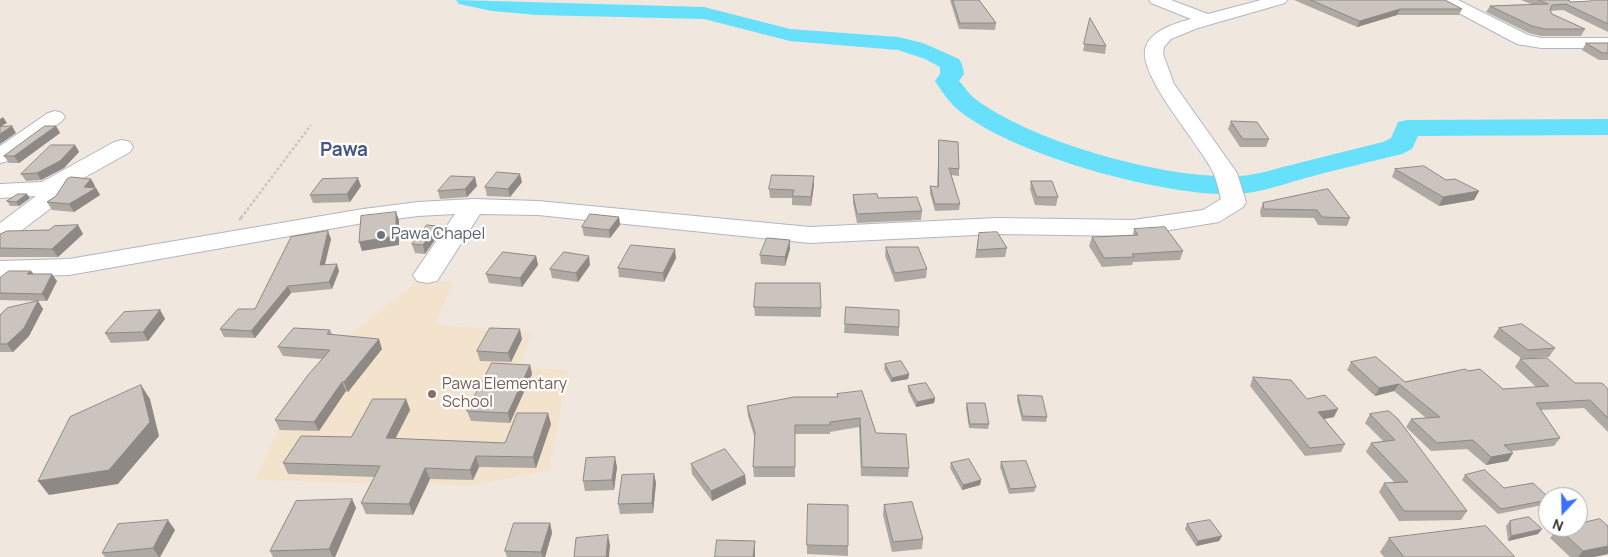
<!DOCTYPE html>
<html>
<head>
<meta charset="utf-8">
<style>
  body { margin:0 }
  #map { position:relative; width:1608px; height:557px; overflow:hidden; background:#f0e7de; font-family:Manrope,sans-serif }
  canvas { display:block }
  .north { position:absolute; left:1538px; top:487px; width:50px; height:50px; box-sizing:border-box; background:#fff; border:1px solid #ababab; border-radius:50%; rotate:201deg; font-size:14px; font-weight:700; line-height:20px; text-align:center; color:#2d2d2d }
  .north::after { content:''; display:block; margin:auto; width:18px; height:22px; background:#3c70ff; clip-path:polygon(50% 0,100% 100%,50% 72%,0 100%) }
</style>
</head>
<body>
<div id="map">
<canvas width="1608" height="557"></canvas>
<div class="north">N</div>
</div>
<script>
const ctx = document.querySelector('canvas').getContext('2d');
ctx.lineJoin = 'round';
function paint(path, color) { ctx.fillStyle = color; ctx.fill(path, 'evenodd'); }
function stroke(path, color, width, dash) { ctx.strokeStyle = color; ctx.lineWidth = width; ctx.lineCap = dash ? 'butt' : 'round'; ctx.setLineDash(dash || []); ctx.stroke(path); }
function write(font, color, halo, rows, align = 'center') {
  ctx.font = font + ' Manrope,sans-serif'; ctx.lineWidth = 4.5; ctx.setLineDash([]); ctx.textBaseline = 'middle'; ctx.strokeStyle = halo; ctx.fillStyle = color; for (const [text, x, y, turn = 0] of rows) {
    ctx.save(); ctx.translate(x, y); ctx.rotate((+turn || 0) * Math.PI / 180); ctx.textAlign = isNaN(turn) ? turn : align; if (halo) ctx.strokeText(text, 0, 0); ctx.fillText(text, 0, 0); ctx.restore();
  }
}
paint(new Path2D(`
  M 418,281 L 454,282 L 434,325 L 531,332 L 520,368 L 568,370 L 549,470 L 471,486 L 256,480 L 282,419 L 319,370 L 351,334 Z`), '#f3e3cc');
paint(new Path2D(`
  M 456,0 L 704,7 L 790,29 L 898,37 L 923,43 L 959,59 L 962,64 L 964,74 L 959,81 C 964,86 968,93 974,98 C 1031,142 1167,180 1239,176 C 1257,175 1274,169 1291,165 C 1321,157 1352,150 1383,142 L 1391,138 L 1398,122 L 1407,120 L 1608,119 L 1608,135 L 1418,136 L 1412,149 L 1402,154 C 1370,162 1338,169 1306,178 C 1284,184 1262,192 1239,194 C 1168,198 1010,155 956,108 C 948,101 941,90 935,81 L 940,74 L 940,67 L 925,59 L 898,50 L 790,41 L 704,19 L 537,15 L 492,11 L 459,4 Z`), '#67e0fc');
const minor = new Path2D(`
  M 1149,0 L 1171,0 L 1208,14 L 1261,0 L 1287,0 L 1285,3 L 1198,28 L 1171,39 L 1164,47 L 1163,54 L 1174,84 L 1237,173 L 1246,202 L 1243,207 L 1219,222 L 1133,236 L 997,234 L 810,243 L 538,215 L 480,214 L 437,281 L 427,283 L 417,281 L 413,275 L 455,214 L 418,216 L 363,223 L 69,275 L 0,277 L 0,261 L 69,259 L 363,209 L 418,202 L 473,199 L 538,201 L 810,227 L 997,218 L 1133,220 L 1203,210 L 1221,199 C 1219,191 1217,182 1214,174 C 1202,146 1135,74 1146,46 C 1152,30 1176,23 1191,19 L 1151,3 Z
  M 1438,0 L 1458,0 L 1528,35 L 1541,38 L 1608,38 L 1608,48 L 1541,48 L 1517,44 L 1440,3 Z
  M 1570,0 L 1595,0 C 1590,7 1576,9 1568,7 L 1566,4 Z
  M 55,111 L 62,113 L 65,117 L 62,121 L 8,161 L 0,163 L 0,146 L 48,113 Z
  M 122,140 L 130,142 L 133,147 L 130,152 L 69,186 L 70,188 L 59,202 L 9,240 L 0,243 L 0,223 L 36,196 L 0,198 L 0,184 L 42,182 L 114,142 Z`);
stroke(minor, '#b2b6c2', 2);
stroke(new Path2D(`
  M 241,218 L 311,125`), '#c8c8c8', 2.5, [3, 2]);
stroke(new Path2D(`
  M 239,220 L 242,217`), '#c8c8c8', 3, [4, 2.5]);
paint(minor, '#fff');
paint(new Path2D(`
  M 950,0 L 979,0 L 996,23 L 995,30 L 959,29 Z
  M 1294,0 L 1445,0 L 1462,9 L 1459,15 L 1397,15 L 1357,27 Z
  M 1521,0 L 1569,0 L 1570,2 L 1608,0 L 1608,32 L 1563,10 L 1550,11 L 1552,14 L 1585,29 L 1581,36 L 1541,36 L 1529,33 L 1486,12 L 1490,6 L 1531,4 Z
  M 1090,18 L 1106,46 L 1105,54 L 1083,51 Z
  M 1586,43 L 1608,43 L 1608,60 L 1599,60 L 1582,50 Z
  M 1231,121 L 1269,139 L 1266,147 L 1240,147 L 1228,129 Z
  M 56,126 L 60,133 L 19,163 L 9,163 L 4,156 Z
  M 939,140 L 959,169 L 959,176 L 951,175 L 960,204 L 959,210 L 935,211 L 930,193 L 930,186 L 937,187 Z
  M 75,145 L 79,152 L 64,168 L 41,180 L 26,181 L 21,174 Z
  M 1395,169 L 1479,191 L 1474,200 L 1439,206 L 1392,177 Z
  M 91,179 L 95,186 L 94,188 L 96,188 L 100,195 L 74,212 L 52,210 L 47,202 Z
  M 1031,181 L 1058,197 L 1056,206 L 1035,205 L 1030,189 Z
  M 522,182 L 510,197 L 487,196 L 485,187 Z
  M 814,185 L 811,206 L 792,205 L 792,198 L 770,198 L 769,189 Z
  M 361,186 L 350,202 L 313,203 L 310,195 Z
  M 477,186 L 467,197 L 440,199 L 438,191 Z
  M 1328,189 L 1350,218 L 1347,226 L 1318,225 L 1314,218 L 1261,217 L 1260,211 L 1263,203 Z
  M 853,195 L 878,198 L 922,211 L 921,220 L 857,223 L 853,203 Z
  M 30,198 L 19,206 L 10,206 L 7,201 Z
  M 619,217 L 620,225 L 610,238 L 584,236 L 582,227 Z
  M 78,225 L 83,234 L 58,257 L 0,257 L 0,234 L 49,230 Z
  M 436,226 L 439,234 L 425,254 L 415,253 L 412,244 Z
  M 1134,229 L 1183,251 L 1180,260 L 1133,262 L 1132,265 L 1102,267 L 1089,246 L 1092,237 L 1133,235 Z
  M 979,233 L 1007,248 L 1005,257 L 975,258 Z
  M 331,239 L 324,265 L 339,271 L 332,289 L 291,293 L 255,338 L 224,337 L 220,329 L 255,309 Z
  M 886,247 L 927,269 L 926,278 L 895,282 L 885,256 Z
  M 790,249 L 785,266 L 761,264 L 760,255 Z
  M 536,256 L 538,265 L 522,287 L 489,283 L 486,274 Z
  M 676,258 L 664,282 L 619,277 L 618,268 Z
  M 590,265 L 578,282 L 552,278 L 550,269 Z
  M 31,271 L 34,274 L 57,281 L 47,301 L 38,301 L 43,309 L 29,336 L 13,352 L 0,352 L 0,315 L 38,301 L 0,300 L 0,278 Z
  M 754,307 L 821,308 L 821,317 L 755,316 Z
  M 846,307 L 899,327 L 899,336 L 844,333 Z
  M 160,310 L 165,319 L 148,341 L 111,343 L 105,333 Z
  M 1499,328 L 1555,348 L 1549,357 L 1522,359 L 1493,337 Z
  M 330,330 L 332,334 L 382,349 L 348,392 L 346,391 L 319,431 L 280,430 L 275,420 L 322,359 L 283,356 L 278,347 Z
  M 522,339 L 511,362 L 480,361 L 477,351 Z
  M 1520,359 L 1575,383 L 1608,389 L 1608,432 L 1584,408 L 1541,410 L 1560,438 L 1554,446 L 1512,451 L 1508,461 L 1486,465 L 1467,449 L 1431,451 L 1406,427 L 1411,419 L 1426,418 L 1394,391 L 1375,396 L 1347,370 L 1351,362 L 1405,382 L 1468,371 L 1503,389 L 1536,387 L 1515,367 Z
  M 885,364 L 909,374 L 908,379 L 891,382 L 884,369 Z
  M 530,365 L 532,374 L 510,423 L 471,421 L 467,411 Z
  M 1253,377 L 1307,399 L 1334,417 L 1324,419 L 1345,444 L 1341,452 L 1305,456 L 1250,386 Z
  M 908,386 L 935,398 L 934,403 L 916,407 L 908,391 Z
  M 837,394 L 876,433 L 909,468 L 908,477 L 861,476 L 859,427 L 830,432 L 830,434 L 795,434 L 795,477 L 754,477 L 753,467 L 755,439 L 748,416 L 747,406 L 837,397 Z
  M 1018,395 L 1047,417 L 1046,422 L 1022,421 L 1017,400 Z
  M 406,399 L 410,410 L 395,439 L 505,443 L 551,424 L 536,468 L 479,467 L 473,480 L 430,479 L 413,515 L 366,514 L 361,503 L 375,477 L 288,474 L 283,463 L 351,437 Z
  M 967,403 L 989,424 L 988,429 L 969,428 L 966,408 Z
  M 1370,414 L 1467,511 L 1461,520 L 1399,521 L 1379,492 L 1384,483 L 1394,482 L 1366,452 L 1371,443 L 1383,441 L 1365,423 Z
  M 1001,462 L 1036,487 L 1034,492 L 1009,494 L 1000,467 Z
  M 951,463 L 981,480 L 980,485 L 962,490 L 950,468 Z
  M 691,464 L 745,475 L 746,484 L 712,501 L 692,474 Z
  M 617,467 L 614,490 L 585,491 L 583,481 Z
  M 654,474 L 656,483 L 653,513 L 620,514 L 618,504 Z
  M 1465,475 L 1504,488 L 1548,497 L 1548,504 L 1498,514 L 1462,480 Z
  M 352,499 L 356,508 L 335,557 L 273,557 L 270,551 Z
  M 884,505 L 923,539 L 922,549 L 892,552 L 883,515 Z
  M 1510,521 L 1538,534 L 1508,541 L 1506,526 Z
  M 550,523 L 552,533 L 545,557 L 507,557 L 505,551 Z
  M 1187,524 L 1222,536 L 1219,541 L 1196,546 L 1185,529 Z
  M 1558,528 L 1608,554 L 1594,557 L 1570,557 L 1550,538 Z
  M 175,530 L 160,557 L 105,557 L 102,553 Z
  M 1389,538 L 1515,557 L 1384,557 L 1380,552 Z
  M 807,545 L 848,546 L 848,556 L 807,554 Z`), '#afa9a3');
paint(new Path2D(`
  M 1400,9 L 1397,15 L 1357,27 L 1360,21 Z
  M 3,117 L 7,123 L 0,127 L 0,119 Z
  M 12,126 L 16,133 L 0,144 L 0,134 Z
  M 56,126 L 60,133 L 19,163 L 14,156 Z
  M 75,145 L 79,152 L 64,168 L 41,180 L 37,173 Z
  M 520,174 L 522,182 L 510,197 L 508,189 Z
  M 814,176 L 814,185 L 811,206 L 811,197 Z
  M 475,177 L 477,186 L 467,197 L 465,189 Z
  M 358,178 L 361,186 L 350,202 L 347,194 Z
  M 91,179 L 95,186 L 92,190 L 96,188 L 100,195 L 74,212 L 69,204 Z
  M 1479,191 L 1474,200 L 1439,206 L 1443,197 Z
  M 27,194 L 30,198 L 19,206 L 16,202 Z
  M 396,212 L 399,220 L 399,245 L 362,251 L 359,242 Z
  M 619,217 L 620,225 L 610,238 L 609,230 Z
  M 78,225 L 83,234 L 58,257 L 52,249 Z
  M 436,226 L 439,234 L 425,254 L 423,245 Z
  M 328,231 L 331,239 L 323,273 L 320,265 Z
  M 790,240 L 790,249 L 785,266 L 785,257 Z
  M 675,249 L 676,258 L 664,282 L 663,273 Z
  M 536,256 L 538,265 L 522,287 L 520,278 Z
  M 589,256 L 590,265 L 578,282 L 576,273 Z
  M 337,264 L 339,271 L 332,289 L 329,282 Z
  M 31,271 L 36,278 L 27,274 Z
  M 52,274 L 57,281 L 47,301 L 42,294 Z
  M 288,286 L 291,293 L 255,338 L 251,331 Z
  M 38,301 L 43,309 L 29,336 L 13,352 L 7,344 Z
  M 160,310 L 165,319 L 148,341 L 143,332 Z
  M 520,329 L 522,339 L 511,362 L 508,353 Z
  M 379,339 L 382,349 L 348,392 L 344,382 Z
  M 530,365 L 532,374 L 510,423 L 508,413 Z
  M 909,374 L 908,379 L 891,382 L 892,378 Z
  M 342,382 L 346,391 L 319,431 L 314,422 Z
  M 1399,384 L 1394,391 L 1375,396 L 1379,388 Z
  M 141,385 L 150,399 L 159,436 L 118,484 L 49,495 L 38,481 Z
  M 935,398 L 934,403 L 916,407 L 917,402 Z
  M 406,399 L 410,410 L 390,449 L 386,438 Z
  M 1338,409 L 1334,417 L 1314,421 L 1318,412 Z
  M 548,413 L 551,424 L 536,468 L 533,457 Z
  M 1513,453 L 1508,461 L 1486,465 L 1491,457 Z
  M 476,456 L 479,467 L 473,480 L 470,470 Z
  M 615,457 L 617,467 L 614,490 L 612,480 Z
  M 425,468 L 430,479 L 413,515 L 409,504 Z
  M 654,474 L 656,483 L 653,513 L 652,503 Z
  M 745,475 L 746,484 L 712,501 L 711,491 Z
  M 981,480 L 980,485 L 962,490 L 963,485 Z
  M 352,499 L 356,508 L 335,557 L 333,557 L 329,549 Z
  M 168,520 L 175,530 L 160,557 L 159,557 L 153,548 Z
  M 550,523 L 552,533 L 545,557 L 543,557 L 541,552 Z
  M 1542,529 L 1538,534 L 1508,541 L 1511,536 Z
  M 608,535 L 610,545 L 609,557 L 606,557 Z
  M 1222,536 L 1219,541 L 1196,546 L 1198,541 Z
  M 755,541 L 755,557 L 753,557 Z
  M 1608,546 L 1608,554 L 1594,557 L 1578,557 L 1583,551 Z`), '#8e8985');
const building = new Path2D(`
  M 953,0 L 979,0 L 996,23 L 960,23 Z
  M 1311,0 L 1445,0 L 1462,9 L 1400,9 L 1360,21 Z
  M 1539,0 L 1569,0 L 1570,2 L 1590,1 L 1592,0 L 1608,0 L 1608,24 L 1566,4 L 1552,5 L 1550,10 L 1552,14 L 1585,29 L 1545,29 L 1532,26 L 1490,6 L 1548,4 Z
  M 1090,18 L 1106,46 L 1084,44 Z
  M 1586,43 L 1608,43 L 1608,53 L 1603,53 Z
  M 1231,121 L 1257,122 L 1269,139 L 1243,139 Z
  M 12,126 L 0,134 L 0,127 Z
  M 45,126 L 56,126 L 14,156 L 4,156 Z
  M 939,140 L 958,142 L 959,169 L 949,168 L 960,204 L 935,204 L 930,186 L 938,187 Z
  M 51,145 L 75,145 L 60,161 L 37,173 L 21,174 Z
  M 1424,166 L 1446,180 L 1455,179 L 1479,191 L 1443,197 L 1395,169 Z
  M 497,172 L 520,174 L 508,189 L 485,187 Z
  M 772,175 L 814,176 L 811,197 L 792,196 L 794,190 L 769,189 Z
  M 451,176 L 475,177 L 465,189 L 438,191 Z
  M 71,177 L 91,179 L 84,187 L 96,188 L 69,204 L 47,202 L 56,196 L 67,179 Z
  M 358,178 L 347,194 L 310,195 L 322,179 Z
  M 1031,181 L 1052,181 L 1058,197 L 1037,197 Z
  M 1328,189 L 1350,218 L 1322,217 L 1317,210 L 1264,209 L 1263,203 Z
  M 18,194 L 27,194 L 16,202 L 7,201 Z
  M 877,194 L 878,198 L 917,197 L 922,211 L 857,214 L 853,195 Z
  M 396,212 L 396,236 L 359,242 L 361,216 Z
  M 590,214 L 619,217 L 609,230 L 582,227 Z
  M 78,225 L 52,249 L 0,248 L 0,234 L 7,231 L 49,230 L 54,226 Z
  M 427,225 L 436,226 L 423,245 L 412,244 Z
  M 1165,227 L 1183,251 L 1132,254 L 1134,257 L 1104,258 L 1092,237 L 1138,235 L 1134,229 Z
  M 328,231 L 320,265 L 337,264 L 329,282 L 288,286 L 251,331 L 220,329 L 238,309 L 255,309 L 291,237 Z
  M 997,232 L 1007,248 L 977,250 L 979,233 Z
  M 767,238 L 790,240 L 785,257 L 760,255 Z
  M 631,245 L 675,249 L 663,273 L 618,268 Z
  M 886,247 L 918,247 L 927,269 L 895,273 Z
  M 503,252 L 536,256 L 520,278 L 486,274 Z
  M 564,252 L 589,256 L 576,273 L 550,269 Z
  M 9,271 L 31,271 L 27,274 L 52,274 L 42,294 L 0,293 L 0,278 Z
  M 756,283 L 820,283 L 821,308 L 754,307 Z
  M 38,301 L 24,328 L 7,344 L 0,344 L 0,315 L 7,308 Z
  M 846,307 L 899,310 L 899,327 L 845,324 Z
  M 160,310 L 143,332 L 105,333 L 124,312 Z
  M 1522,324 L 1555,348 L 1528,350 L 1499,328 Z
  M 294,328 L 330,330 L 327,334 L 379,339 L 344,382 L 342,382 L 314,422 L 275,420 L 308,375 L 330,350 L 278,347 Z
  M 490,328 L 520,329 L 508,353 L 477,351 Z
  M 1376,357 L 1405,382 L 1465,369 L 1468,371 L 1480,369 L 1503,389 L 1549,386 L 1520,359 L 1547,358 L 1575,383 L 1602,383 L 1608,389 L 1608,418 L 1590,400 L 1536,403 L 1560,438 L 1504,445 L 1513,453 L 1491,457 L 1473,440 L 1437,443 L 1411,419 L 1440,417 L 1399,384 L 1379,388 L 1351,362 Z
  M 901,361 L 909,374 L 892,378 L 885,364 Z
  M 492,363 L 530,365 L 508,413 L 467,411 Z
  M 1253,377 L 1291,380 L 1307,399 L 1325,395 L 1338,409 L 1318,412 L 1345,444 L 1310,448 Z
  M 926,383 L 935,398 L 917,402 L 908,386 Z
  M 141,385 L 150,422 L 109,470 L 38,481 L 70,417 Z
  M 862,391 L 876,433 L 906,434 L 909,468 L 862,467 L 860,418 L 830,422 L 830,425 L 795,425 L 795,467 L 753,467 L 755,432 L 747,406 L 794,397 L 838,397 L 837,394 Z
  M 1018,395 L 1042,396 L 1047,417 L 1023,416 Z
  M 373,399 L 406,399 L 386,438 L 505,443 L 517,413 L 548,413 L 533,457 L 476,456 L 470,470 L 425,468 L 409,504 L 361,503 L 380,466 L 283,463 L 301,436 L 351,437 Z
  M 967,403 L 985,403 L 989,424 L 970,424 Z
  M 1389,411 L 1398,419 L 1467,511 L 1404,511 L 1384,483 L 1408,482 L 1371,443 L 1395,440 L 1370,414 Z
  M 725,449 L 745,475 L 711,491 L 691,464 Z
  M 615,457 L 612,480 L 583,481 L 586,458 Z
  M 969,459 L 981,480 L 963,485 L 951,463 Z
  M 1026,461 L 1036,487 L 1010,489 L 1001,462 Z
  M 1485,470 L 1504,488 L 1533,483 L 1548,497 L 1548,500 L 1501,509 L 1465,475 Z
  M 654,474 L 652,503 L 618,504 L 622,475 Z
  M 352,499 L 329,549 L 270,551 L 296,501 Z
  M 912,502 L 923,539 L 893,542 L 884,505 Z
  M 808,504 L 848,505 L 848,546 L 807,545 Z
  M 1529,517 L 1542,529 L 1511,536 L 1510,521 Z
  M 1600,519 L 1608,526 L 1608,546 L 1583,551 L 1558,528 L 1563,527 L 1578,527 L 1578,524 Z
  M 168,520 L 153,548 L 102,553 L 118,524 Z
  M 1210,520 L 1222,536 L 1198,541 L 1187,524 Z
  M 514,523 L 550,523 L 541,552 L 505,551 Z
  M 1486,526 L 1515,557 L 1404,557 L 1389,538 Z
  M 608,535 L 606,557 L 574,557 L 576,538 Z
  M 717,540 L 755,541 L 753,557 L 715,557 Z`);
paint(building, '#cbc4be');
stroke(building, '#8e8985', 1);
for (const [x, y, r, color] of [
  [381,235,5,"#6b7280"],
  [432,394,5,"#8d6e63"]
]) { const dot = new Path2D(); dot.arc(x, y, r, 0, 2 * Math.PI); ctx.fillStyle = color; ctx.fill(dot); stroke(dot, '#fff', 2); }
write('16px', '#5b616d', '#fff', [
  ["Pawa Chapel",391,235]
], 'left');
write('16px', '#785e54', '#fff', [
  ["Pawa Elementary",442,385],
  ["School",442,403]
], 'left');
write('bold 19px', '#475784', '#fff', [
  ["Pawa",344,151]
]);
</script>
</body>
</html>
